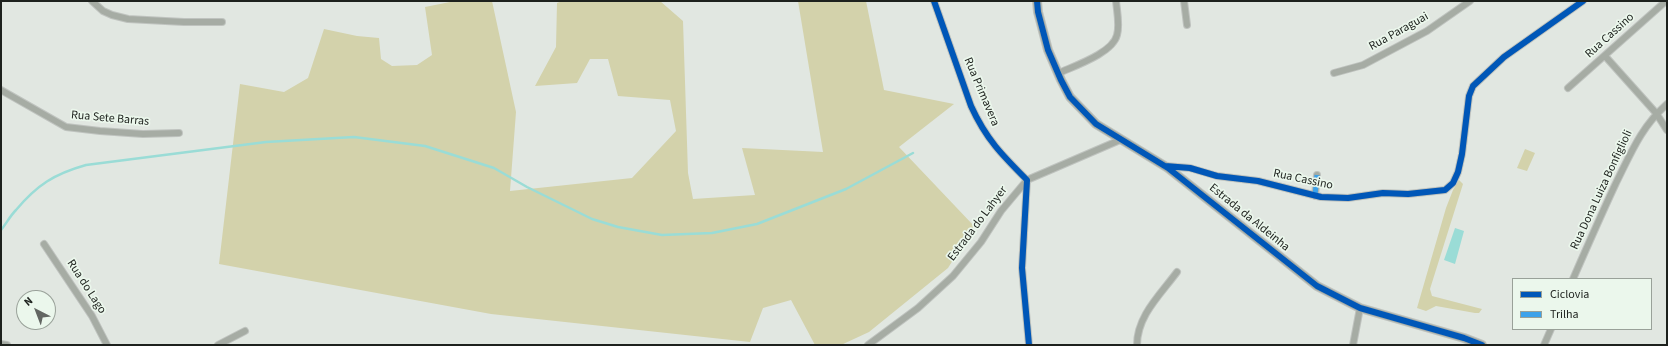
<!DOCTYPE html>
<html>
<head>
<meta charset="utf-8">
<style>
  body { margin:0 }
  #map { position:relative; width:1668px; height:346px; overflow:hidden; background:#e1e7e1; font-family:"Source Sans 3",sans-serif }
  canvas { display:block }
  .frame { position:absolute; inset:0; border:2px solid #1d211d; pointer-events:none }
  .legend { position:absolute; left:1512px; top:278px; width:140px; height:52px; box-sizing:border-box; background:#ebf7ec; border:1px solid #99a199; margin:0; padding:5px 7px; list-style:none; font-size:12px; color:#1d211d }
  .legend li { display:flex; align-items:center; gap:8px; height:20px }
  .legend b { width:20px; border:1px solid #99a199 }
  .north { position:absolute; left:16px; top:290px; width:40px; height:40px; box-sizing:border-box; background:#ebf7ec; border:1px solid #99a199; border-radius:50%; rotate:318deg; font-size:11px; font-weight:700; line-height:16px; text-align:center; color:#1d211d }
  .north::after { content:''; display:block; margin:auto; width:14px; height:18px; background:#626662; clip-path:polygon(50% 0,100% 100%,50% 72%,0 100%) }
</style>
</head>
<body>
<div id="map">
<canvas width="1668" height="346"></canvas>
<div class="frame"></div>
<ul class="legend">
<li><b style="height:5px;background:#0057b8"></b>Ciclovia</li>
<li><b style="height:5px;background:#3da2ea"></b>Trilha</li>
</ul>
<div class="north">N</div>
</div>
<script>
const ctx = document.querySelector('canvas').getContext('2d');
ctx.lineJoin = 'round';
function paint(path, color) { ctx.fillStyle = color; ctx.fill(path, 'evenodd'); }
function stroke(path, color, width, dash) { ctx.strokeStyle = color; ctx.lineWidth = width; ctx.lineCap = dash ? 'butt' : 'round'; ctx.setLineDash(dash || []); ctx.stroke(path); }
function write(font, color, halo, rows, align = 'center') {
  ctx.font = font + ' "Source Sans 3",sans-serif'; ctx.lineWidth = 3.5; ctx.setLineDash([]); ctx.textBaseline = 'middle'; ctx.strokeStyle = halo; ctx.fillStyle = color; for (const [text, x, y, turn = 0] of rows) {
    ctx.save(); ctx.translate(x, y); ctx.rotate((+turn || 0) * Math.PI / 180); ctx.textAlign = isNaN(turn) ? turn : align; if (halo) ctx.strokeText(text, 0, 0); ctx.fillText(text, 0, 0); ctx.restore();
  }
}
paint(new Path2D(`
  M 455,1 L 492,1 L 516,112 L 510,191 L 632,178 L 676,131 L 670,100 L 618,96 L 608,59 L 590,59 L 577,83 L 535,86 L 556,47 L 557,3 L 562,1 L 660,1 L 683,21 L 688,173 L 693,199 L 755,195 L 742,148 L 823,152 L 798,1 L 866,1 L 884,90 L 954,104 L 899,147 L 974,226 L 948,268 L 869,332 L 841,345 L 815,345 L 791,300 L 763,308 L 750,342 L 491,314 L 219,264 L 240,84 L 284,92 L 308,78 L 324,29 L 357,36 L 379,38 L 381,59 L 392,66 L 417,65 L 432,55 L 425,7 Z
  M 1525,149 L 1535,153 L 1527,171 L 1517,168 Z
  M 1459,180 L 1463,184 L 1430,289 L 1432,296 L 1482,309 L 1479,313 L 1475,313 L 1436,306 L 1426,311 L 1417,308 L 1446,208 L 1453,190 Z`), '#d3d2ab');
paint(new Path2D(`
  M 1455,228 L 1464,231 L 1455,264 L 1444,260 Z`), '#9adcd6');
stroke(new Path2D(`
  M 1,230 C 6,224 10,216 16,210 C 37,185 54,174 86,165 L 266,142 L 354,137 L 425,146 L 494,168 L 527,187 L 592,219 L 618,227 L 662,235 L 712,233 L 757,224 L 846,189 L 913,153`), '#9adcd6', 2.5);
const minor = new Path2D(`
  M 92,1 L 103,11 L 112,15 L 128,19 L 184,22 L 222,22
  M 934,1 L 971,106 C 986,139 1002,155 1027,180 L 1022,268 L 1029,345
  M 1184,1 L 1187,25
  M 1605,56 L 1656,113 L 1667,130
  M 1059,73 C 1074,66 1113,53 1117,35 C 1120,25 1117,12 1116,1
  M 1334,73 L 1363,65 L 1427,31 L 1470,1
  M 1568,88 L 1666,1
  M 1,90 L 66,127 L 100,131 L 143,134 L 179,133
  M 1165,166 L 1190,168 L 1217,176 L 1258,181 L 1321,197 L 1348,198 L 1383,193 L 1408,194 L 1445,190 L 1453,183 L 1458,172 L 1462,154 L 1469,96 L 1473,86 L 1504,57 L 1583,1
  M 1315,196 L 1317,175
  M 44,244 L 92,316 L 107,345
  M 1573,279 C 1587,247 1601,215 1616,183 C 1631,153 1641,127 1667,104
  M 1,344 L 7,345
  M 218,345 L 245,331
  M 868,345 L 918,308 L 953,276 L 981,242 L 1001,211 L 1027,180 L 1120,140
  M 1137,345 C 1137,316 1160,295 1177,272
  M 1353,345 L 1360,308
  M 1544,345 L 1551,329`);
const tertiary = new Path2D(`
  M 1037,1 L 1038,12 L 1048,50 L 1061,80 L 1070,97 L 1096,124 L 1168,168 L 1317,286 L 1360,308 L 1464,338 L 1482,345`);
stroke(minor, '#bfc3bf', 8);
stroke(tertiary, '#bfc3bf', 10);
stroke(minor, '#a6aca4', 6);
stroke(tertiary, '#a6aca4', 8);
stroke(new Path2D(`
  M 1315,196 L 1317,175`), '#3da2ea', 5, [10, 5]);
stroke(new Path2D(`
  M 934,1 L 971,106 C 986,139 1002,155 1027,180 L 1022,268 L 1029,345
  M 1037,1 L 1038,12 L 1048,50 L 1061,80 L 1070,97 L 1096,124 L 1168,168 L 1317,286 L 1360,308 L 1464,338 L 1482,345
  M 1165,166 L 1190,168 L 1217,176 L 1258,181 L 1321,197 L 1348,198 L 1383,193 L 1408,194 L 1445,190 L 1453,183 L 1458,172 L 1462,154 L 1469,96 L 1473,86 L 1504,57 L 1583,1`), '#0057b8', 6);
write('12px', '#1d211d', '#ebf7ec', [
  ["Rua Paraguai",1399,32,-29],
  ["Rua Cassino",1610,36,-42],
  ["Rua Primavera",981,92,67],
  ["Rua Sete Barras",110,119,5],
  ["Rua Cassino",1303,180,12],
  ["Rua Dona Luiza Bonfiglioli",1602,190,-65],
  ["Estrada da Aldeinha",1249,218,39],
  ["Estrada do Lahyer",978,224,-53],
  ["Rua do Lago",86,287,57]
]);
</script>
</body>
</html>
